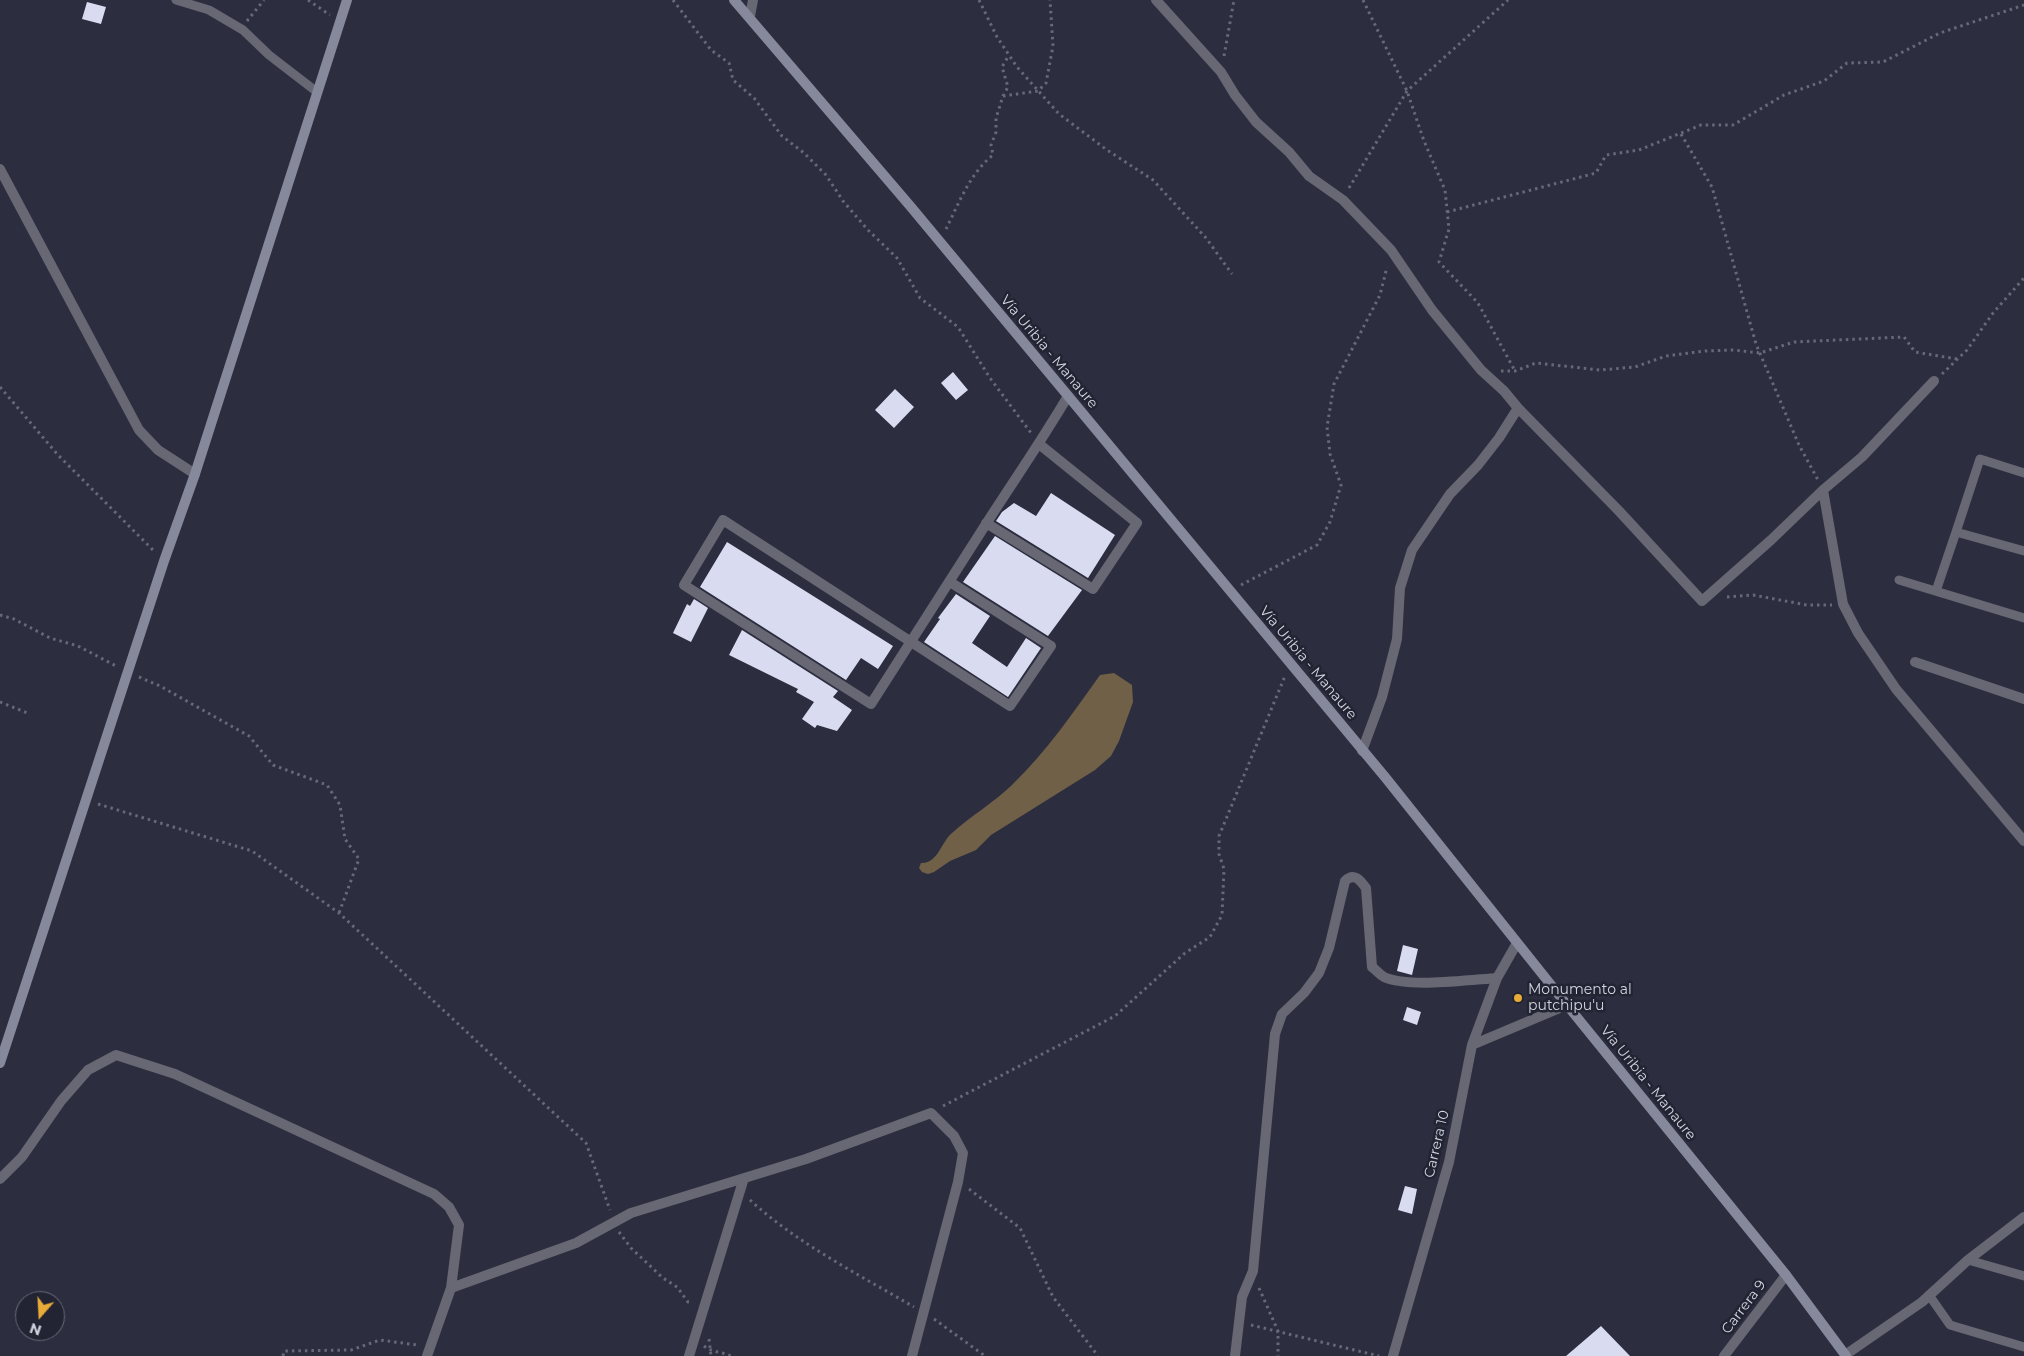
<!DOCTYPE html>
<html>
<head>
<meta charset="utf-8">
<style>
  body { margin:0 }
  #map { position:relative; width:2024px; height:1356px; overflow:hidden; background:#2c2d3e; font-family:Montserrat,sans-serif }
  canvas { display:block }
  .north { position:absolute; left:15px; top:1291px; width:50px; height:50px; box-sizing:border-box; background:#222433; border:1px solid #696a78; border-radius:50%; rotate:199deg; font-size:14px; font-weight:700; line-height:20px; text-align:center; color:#d3d4df }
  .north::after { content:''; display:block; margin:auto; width:18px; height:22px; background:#e8ab37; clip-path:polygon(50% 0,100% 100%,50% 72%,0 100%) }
</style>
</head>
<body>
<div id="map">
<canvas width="2024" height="1356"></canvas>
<div class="north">N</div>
</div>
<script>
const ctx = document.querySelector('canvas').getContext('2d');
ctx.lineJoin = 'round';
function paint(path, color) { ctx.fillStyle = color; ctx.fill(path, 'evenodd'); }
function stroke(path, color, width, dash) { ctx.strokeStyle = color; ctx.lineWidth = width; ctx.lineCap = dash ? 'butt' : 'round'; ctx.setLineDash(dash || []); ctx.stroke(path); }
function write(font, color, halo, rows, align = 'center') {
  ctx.font = font + ' Montserrat,sans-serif'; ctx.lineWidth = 5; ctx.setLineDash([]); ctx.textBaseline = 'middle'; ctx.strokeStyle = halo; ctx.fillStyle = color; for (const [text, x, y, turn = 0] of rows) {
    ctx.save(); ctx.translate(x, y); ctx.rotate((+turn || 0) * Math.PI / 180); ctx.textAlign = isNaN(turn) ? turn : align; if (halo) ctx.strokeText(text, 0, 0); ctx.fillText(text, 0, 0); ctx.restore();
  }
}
paint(new Path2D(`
  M 1114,673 L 1132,685 L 1133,702 L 1119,741 L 1111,756 L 1095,770 L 991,835 L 976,850 L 950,861 L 934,872 L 928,874 L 922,872 L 919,868 L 921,863 C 938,864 941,842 952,833 C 971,816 993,803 1012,785 C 1046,752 1073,713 1100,675 Z`), '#6f6047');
paint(new Path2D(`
  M 87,2 L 106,7 L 101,24 L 82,19 Z
  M 953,372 L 968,390 L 956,400 L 941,383 Z
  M 895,389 L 914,407 L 894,428 L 875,410 Z
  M 1051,493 L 1115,535 L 1088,578 L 996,521 L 1002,512 L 1014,503 L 1036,516 Z
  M 995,536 L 1082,590 L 1048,636 L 963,582 Z
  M 727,542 L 893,646 L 878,669 L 861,658 L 846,680 L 700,587 Z
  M 956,594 L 990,616 L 972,643 L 1007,667 L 1026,638 L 1041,648 L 1008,697 L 924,642 L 940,619 L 938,618 Z
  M 694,599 L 708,608 L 691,642 L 673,633 L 687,604 L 690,606 Z
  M 742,630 L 838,691 L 833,697 L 852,710 L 837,731 L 817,725 L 815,728 L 802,719 L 814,702 L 796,692 L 798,689 L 729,655 Z
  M 1403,945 L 1418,949 L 1412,975 L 1397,971 Z
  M 1407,1007 L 1421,1012 L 1417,1025 L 1403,1020 Z
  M 1405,1186 L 1417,1189 L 1412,1214 L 1398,1210 Z
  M 1601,1326 L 1630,1356 L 1566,1356 Z`), '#d9dcf1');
stroke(new Path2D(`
  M 308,0 L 330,15
  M 673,0 L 711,50 L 729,63 L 733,80 L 754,98 L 782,136 L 804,153 L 826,175 L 843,201 L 868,230 L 897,258 L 920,298 L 958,327 L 990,378 L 1031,433
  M 979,0 L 997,37 L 1017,67 L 1059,114 L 1107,150 L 1153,180 L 1206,238 L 1232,274
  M 1363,0 L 1407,91 L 1424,141 L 1445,190 L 1449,229 L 1439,262 L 1478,303 L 1515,371
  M 247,21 L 264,0
  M 1224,56 L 1234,0
  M 1003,96 L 1038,91 L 1046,83 L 1053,46 L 1050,0
  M 1681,134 L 1712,187 L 1756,344 L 1799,445 L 1818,480
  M 1349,188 L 1407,91 L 1508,0
  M 1447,212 L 1596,173 L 1606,155 L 1639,150 L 1701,125 L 1733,125 L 1784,95 L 1824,81 L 1847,63 L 1883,62 L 1940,33 L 2024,5
  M 946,229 C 959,203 970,173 993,155 L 991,145 L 996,132 L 996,118 L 1003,96 L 1008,87 L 1002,67 L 1009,55
  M 1501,371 L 1515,371 L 1536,363 L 1600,370 L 1635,367 L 1666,356 L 1705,351 L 1734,350 L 1760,353 L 1794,342 L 1904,337 L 1915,352 L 1957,359
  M 1942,374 L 1967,350 L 1993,313 L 2024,278
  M 0,387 L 58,455 L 155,552
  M 1241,585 L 1317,545 L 1330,522 L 1341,485 L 1330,454 L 1327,427 L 1334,384 L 1380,295 L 1387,267
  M 1727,597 L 1753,595 L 1807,605 L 1832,605
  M 0,615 L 14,619 L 50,638 L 78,646 L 118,667
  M 139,677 L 160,686 L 249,736 L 273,765 L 327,785 L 340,805 L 345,839 L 359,859 L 339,913
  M 0,702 L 30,714
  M 98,804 L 252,851 L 339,913 L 586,1143 L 610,1210
  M 943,1106 L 1115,1016 L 1185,953 L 1210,937 L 1222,915 L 1224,869 L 1219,854 L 1219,836 L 1285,676
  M 969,1189 L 1020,1228 L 1053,1297 L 1098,1356
  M 750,1200 C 798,1244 858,1274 914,1307
  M 619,1232 L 631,1248 L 663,1278 L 677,1287 L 688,1302 L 692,1303
  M 1259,1288 L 1278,1331 L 1278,1356
  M 934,1319 L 985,1356
  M 1251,1325 L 1379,1356
  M 709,1339 L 711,1356
  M 704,1346 C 711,1352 722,1352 731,1356
  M 283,1356 L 284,1351 L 351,1350 L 380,1340 L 417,1345`), '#686978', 3, [2.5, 4]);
stroke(new Path2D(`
  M 176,0 L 209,10 L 243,30 L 269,55 L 317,92
  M 1956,532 L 1980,459 L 2024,473
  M 1899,580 L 2024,618
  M 1936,591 L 1956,532 L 2024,551
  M 1968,1260 L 2024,1276
  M 1929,1295 L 1950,1325 L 2024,1347`), '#676874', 9);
stroke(new Path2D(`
  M 1156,0 L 1221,72 L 1235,95 L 1256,122 L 1289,152 L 1309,176 L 1343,200 L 1391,250 L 1432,310 L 1481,370 L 1504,391 L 1518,408 L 1499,438 L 1478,465 L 1450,494 L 1412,550 L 1400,588 L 1397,639 L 1382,697 L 1362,751
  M 750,16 L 753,0
  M 0,169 L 139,430 L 158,450 L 195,474
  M 1518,408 L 1619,511 L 1702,601 L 1771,540 L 1823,490 L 1862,457 L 1934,381
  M 1823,490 L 1843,604 L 1858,633 L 1896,689 L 2024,841
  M 986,523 L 1093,589 L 1137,523 L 1039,444
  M 950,582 L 1051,646 L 1010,706 L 723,520 L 684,585 L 871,704 C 909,645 947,585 986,524 C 1013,482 1042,440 1068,396
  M 1915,662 L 2024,699
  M 1472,1045 L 1567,1005
  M 0,1179 L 22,1157 L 61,1101 L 88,1070 L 116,1055 L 175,1074 L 434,1194 L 449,1207 L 459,1225 L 451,1288 L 427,1356
  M 451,1288 L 576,1243 L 631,1213 L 806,1159 L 931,1113 L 954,1136 L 963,1153 L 958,1182 L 912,1356
  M 1845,1355 L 1922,1302 L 1968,1260 L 2024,1217
  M 689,1356 L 744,1178
  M 1235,1356 L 1242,1297 L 1253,1271 L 1275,1034 L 1282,1014 L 1304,993 L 1319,973 L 1329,948 L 1345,881 C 1354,872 1360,880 1366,888 L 1372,967 C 1376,970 1380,975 1384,977 C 1408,988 1469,980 1497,978
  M 1393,1356 L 1449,1162 L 1472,1045 L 1497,978 L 1517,943
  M 1724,1356 L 1786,1275`), '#676874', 10);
stroke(new Path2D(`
  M 734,0 L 911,207 L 1385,777 L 1567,1005 L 1786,1275 L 1846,1356
  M 0,1063 L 164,561 L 195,474 L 347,0`), '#86889b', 10);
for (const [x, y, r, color] of [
  [1518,998,5,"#e8ab37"]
]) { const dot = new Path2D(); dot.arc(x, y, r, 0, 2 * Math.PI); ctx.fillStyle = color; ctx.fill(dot); stroke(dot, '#222433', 2); }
write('14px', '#d3d4df', '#222433', [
  ["Vía Uribia - Manaure",1049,352,50],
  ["Vía Uribia - Manaure",1308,663,50],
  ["Vía Uribia - Manaure",1648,1083,51],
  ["Carrera 10",1437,1144,-77],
  ["Carrera 9",1744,1307,-53]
]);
write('14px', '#d3d4df', '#222433', [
  ["Monumento al",1528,990],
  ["putchipu'u",1528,1006]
], 'left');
</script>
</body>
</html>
